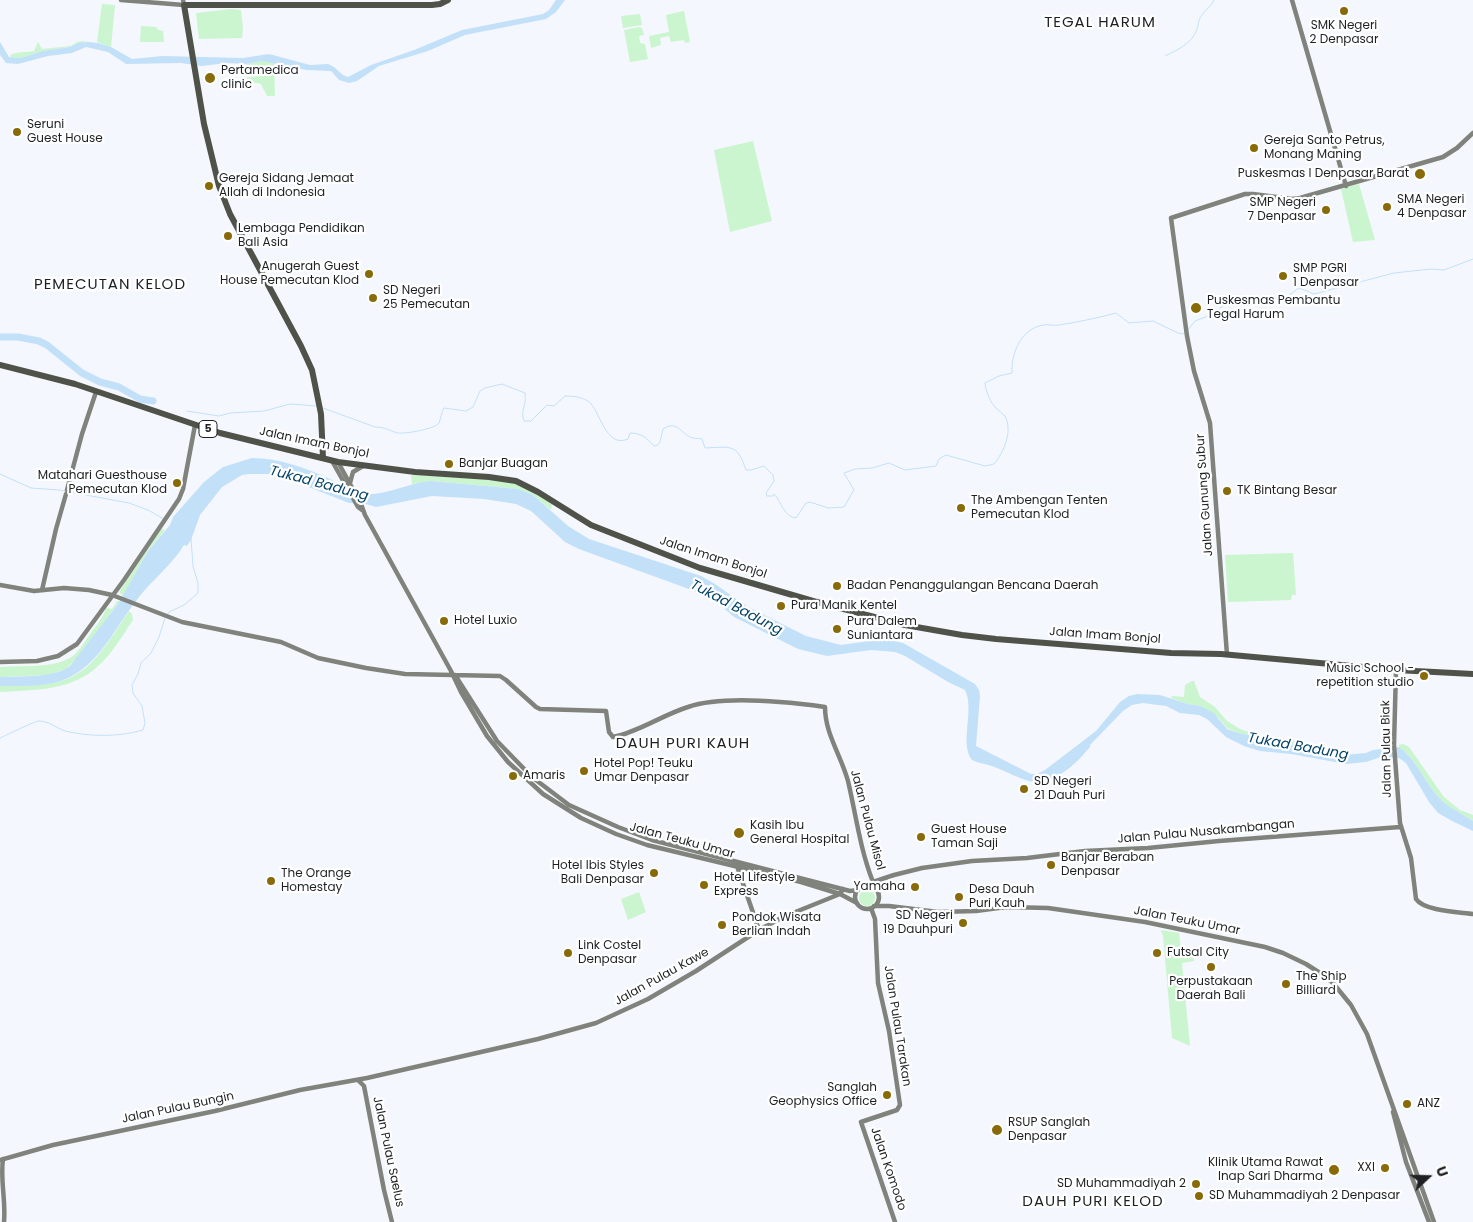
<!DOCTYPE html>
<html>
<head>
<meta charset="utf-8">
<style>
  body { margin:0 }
  #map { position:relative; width:1473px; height:1222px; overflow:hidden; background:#f4f7fd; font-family:Poppins,sans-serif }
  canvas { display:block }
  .north { position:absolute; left:1403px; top:1152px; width:50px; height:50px; -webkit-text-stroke:4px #fff; paint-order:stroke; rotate:69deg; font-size:14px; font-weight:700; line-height:20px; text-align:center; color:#1e2024 }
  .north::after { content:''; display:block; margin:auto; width:18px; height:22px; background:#1e2024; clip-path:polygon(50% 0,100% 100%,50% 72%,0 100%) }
</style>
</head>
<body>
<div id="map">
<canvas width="1473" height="1222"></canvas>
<div class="north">U</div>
</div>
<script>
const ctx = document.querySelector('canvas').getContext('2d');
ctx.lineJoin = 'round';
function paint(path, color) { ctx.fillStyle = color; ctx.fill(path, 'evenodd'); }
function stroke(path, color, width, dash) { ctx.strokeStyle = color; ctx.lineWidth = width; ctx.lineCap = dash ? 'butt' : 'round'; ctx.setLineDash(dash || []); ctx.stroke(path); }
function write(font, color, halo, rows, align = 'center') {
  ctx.font = font + ' Poppins,sans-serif'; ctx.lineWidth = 4.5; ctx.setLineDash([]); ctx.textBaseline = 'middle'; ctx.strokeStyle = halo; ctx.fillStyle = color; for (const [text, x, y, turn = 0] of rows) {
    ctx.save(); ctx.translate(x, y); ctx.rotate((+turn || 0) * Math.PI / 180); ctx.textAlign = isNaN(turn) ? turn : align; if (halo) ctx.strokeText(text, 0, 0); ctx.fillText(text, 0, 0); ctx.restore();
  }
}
paint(new Path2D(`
  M 102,4 L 115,5 L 111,47 L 97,42 Z
  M 231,9 L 241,10 L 243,29 L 242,38 L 199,39 L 196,13 Z
  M 684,11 L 690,42 L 685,43 L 684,40 L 671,42 L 669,36 L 660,38 L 661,45 L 651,48 L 649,36 L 669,32 L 666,15 Z
  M 640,14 L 642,25 L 623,28 L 621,16 Z
  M 141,26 L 156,27 L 158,30 L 163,31 L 164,42 L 140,42 Z
  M 639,27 L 642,28 L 644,35 L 639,36 L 640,43 L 645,44 L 648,59 L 630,62 L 624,30 Z
  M 82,41 L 96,43 L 85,42 L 70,47 L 42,51 L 21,58 L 11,57 L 10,55 C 18,51 26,53 34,51 L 38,42 L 42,49 L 71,46 L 77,42 Z
  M 262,61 L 274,62 L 275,96 L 267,96 L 261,84 L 247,81 L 247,77 L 255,77 L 257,74 L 256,71 L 246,70 L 246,64 Z
  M 753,141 L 772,221 L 730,232 L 714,150 Z
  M 1359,184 L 1375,240 L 1353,242 L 1341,189 Z
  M 413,475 L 507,481 L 524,486 L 552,504 L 551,510 L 533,495 L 518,489 L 431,481 L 412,484 L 411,476 Z
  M 161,529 L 165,530 L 148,551 L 123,596 L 119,592 Z
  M 1293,553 L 1296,595 L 1292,595 L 1291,600 L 1228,602 L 1225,555 Z
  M 117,601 L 120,601 L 118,604 L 77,658 L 66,669 L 49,675 L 0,677 L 0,667 C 21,665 55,669 73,656 C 80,650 85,641 90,634 C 96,626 103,618 106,608 L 112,609 Z
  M 129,611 L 132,614 L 133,620 C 122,636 112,654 98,666 C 72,691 34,690 0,692 L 0,686 C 26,685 58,688 80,672 C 99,660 116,630 129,611 Z
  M 1192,681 L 1194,681 L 1200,697 L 1215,707 L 1227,721 L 1240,729 L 1262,737 L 1311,743 L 1313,744 L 1312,748 L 1239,733 L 1227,728 L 1218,717 L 1200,706 L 1188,704 L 1171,698 L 1172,696 L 1184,697 L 1185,685 Z
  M 1403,744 L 1409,747 L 1444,797 L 1460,810 L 1473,815 L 1473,821 C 1460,812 1444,806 1435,793 C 1423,778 1415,758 1399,747 L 1399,745 Z
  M859 898a8 8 0 1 1 16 0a8 8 0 1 1-16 0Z
  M 639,892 L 646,912 L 628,920 L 621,899 Z
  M 1161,930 L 1179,933 L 1181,950 L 1193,948 L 1194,961 L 1182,963 L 1190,1046 L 1172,1038 L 1163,936 Z`), '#caf5ce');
paint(new Path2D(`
  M 556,0 L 565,0 L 556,12 L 546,19 L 465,35 L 428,51 L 379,66 L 357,81 L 349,83 L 339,80 L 331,71 L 307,70 L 262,61 L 246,64 L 226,63 L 202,66 L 181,63 L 126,64 L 108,52 L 86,47 L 72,53 L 48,56 L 18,64 L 6,63 L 0,55 L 0,42 L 9,57 L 21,58 L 42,51 L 70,47 L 79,43 L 88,42 L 98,43 L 111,47 L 132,59 L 162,56 L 243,58 L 269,54 L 310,65 L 328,64 L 334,67 L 343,75 L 348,77 L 371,65 L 414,50 L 462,30 L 543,14 L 549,10 Z
  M 252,458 C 279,458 306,468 330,479 C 340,484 351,493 362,494 C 386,496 408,483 431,481 L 518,489 L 533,495 L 568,526 L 589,539 L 701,576 L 715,584 L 748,607 L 806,636 L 841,645 L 876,640 L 890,640 L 903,643 L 975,684 L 979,690 L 980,696 L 976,746 L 1031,774 L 1037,774 L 1045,770 L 1096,731 L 1120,702 L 1129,696 L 1137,694 L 1160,695 L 1188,704 L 1200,706 L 1214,713 L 1227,729 L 1239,733 L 1343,755 L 1366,753 L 1373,750 L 1399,747 C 1415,758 1423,778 1435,793 C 1444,806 1460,812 1473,821 L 1473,831 L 1452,821 L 1438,813 L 1429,802 L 1406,763 L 1399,758 L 1381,757 L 1366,762 L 1346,764 L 1291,754 L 1260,751 L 1244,746 L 1226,737 L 1207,719 L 1199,715 L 1180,713 L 1166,706 L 1143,703 L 1132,705 L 1123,711 L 1090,745 L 1090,747 C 1077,763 1053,787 1029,781 C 1018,778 1007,772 997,768 C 989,764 980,764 972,760 C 959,743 975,711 965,690 L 948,682 L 905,656 L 895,652 L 871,650 L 827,656 L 798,649 L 734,617 L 719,604 L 697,592 L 579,549 L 565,542 L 531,511 L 516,504 L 484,499 L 432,496 L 376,507 L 366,504 L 349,503 L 281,476 L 268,474 L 249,474 L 242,475 L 222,487 L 200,515 L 191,540 L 187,546 L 184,545 C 172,565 153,579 139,597 C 113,629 97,673 54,683 C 36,687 18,686 0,686 L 0,677 C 20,676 55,678 70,666 L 118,604 L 148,551 L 170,525 L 173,517 L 204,482 L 223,467 Z`), '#c3e0f9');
stroke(new Path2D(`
  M 1165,56 C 1177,50 1192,44 1197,29 C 1199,24 1198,19 1202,15 C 1206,9 1211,7 1214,0
  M 1187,331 L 1195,321 L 1216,313 L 1221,307 L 1227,304 L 1248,302 L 1267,297 L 1285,298 L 1299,288 L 1314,294 L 1394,273 L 1431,269 L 1444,270 L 1473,259
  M 323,408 L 375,427 C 386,427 389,431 398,433 C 405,434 435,429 439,423 C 441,418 441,413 444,408 L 466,411 L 473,407 L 480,391 L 485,388 L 502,384 L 525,393 C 527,406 520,409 524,421 L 531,421 L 547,405 L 554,406 L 565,396 C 573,396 581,397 588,401 C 600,409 605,449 628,439 L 630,433 C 641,433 647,438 654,446 L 658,445 L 660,442 L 663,429 C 678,419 681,435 693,438 C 696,439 699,438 702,439 L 705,448 C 731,447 737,443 746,470 L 751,470 L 764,466 L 773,475 L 774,481 L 766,493 L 767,496 L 773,496 L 774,494 C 781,501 784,517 796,518 L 806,503 L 810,502 L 828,508 L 844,507 L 854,490 L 844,473 L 855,469 L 872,468 L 889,463 L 905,470 L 936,466 L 939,459 L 946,455 L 985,466 L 994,464 C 1004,452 1013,431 1005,416 C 1002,413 999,411 996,408 C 991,404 985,390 985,383 L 999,376 L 1012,373 C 1011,353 1021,329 1043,325 C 1048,324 1054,326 1059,325 C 1078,322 1098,318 1116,313 L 1129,323 L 1153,321 L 1178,333 L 1184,334
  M 187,411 L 219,416 L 230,413 L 264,411 L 290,404 L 317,406
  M 0,474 L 31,488 L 59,490 L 129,503 L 148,510 L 164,519
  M 167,615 L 169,612 L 184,605 L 198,593 L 198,583 L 193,566 L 191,539
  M 0,738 C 7,735 35,721 39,721 C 49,721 56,728 65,731 C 90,737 119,737 143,730 L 145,723 L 142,706 L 133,693 L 132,685 L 138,674 L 141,663 L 151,653 L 159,637 L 165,618`), '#c3e0f9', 1);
stroke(new Path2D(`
  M 0,337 L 18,337 L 39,341 L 47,345 L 82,373 L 100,382 L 119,387 L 140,399 L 153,401`), '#c3e0f9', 7);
stroke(new Path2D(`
  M 121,0 L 184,5 L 183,0
  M 1292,0 L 1346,186
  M 332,461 L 358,507 L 362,510
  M 338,462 L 361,504 L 365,515 L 451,671 L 461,692 L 487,736 L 508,762 L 543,794 L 581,818 L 616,834 L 647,845 L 801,882 L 840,894 L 857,903
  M 350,483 L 353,472 L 363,466
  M 67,490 L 82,434 L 96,392
  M 0,585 L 34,591 L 64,588 L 89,590 L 112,595 L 182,622 L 281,642 L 318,658 L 366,668 L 405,674 L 500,676 L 506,680 L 536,707 L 540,709 L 606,711 L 609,732 L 613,737 C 639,732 662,715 688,707 C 723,695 788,702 825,707 C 825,734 841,755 848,781 C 856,815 860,849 873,882
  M 42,590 L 56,529 L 66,494
  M 1227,655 L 1210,423 L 1194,371 L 1187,336 L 1171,218 L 1245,194 L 1253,194 L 1292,199 L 1300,198 L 1443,157 L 1457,148 L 1473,133
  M 0,662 L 37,661 L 58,656 L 77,644 L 124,580 L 179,499 L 183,489 L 195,425
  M 1396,670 L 1394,745 L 1400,823 L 1411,858 L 1416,899 C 1424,911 1459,912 1473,914
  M 455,675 L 497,741 L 532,777 L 569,805 L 618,827 L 652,840 L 850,891 L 858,890
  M 737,866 L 759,930
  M855 897a12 12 0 1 1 24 0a12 12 0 1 1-24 0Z
  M 871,886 L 873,882 L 894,875 L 922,868 L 972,861 L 1027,858 L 1085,851 L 1148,848 L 1219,841 L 1400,827
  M 874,906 L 889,906 L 938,912 L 976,911 L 1006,907 L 1048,908 L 1145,922 L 1265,947 L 1283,953 L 1306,964 L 1320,973 L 1333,983 L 1351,1005 L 1367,1034 L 1434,1222
  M 871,908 L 875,919 L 878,983 L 889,1031 L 900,1105 L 897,1110 L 861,1122 L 895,1222
  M 358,1080 L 364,1086 L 384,1190 L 392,1222
  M 1393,1112 L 1406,1162 L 1429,1222
  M 3,1159 C 0,1179 6,1201 4,1222
  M 0,1160 L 53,1145 L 215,1111 L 300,1090 L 367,1078 L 538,1039 L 596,1023 L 648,999 L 696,971 L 759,930 L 783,917 L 840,894 L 843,889`), '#80837c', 4.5);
stroke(new Path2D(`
  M 0,365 L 75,384 L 220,433 L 338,462 L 415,472 L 489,477 L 516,481 L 538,492 L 591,525 L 700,568 L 813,601 L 905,625 L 962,635 L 996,639 L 1171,653 L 1221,654 L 1396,670 L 1473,674
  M 323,458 L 321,414 L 312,370 L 301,346 L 230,214 L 219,186 L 204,124 L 184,5 L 432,5 L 440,4 L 448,0`), '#4e5248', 6);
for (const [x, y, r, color] of [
  [1344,11,5,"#886a08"],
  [210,78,6,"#886a08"],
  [17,132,5,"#886a08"],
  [1254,148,5,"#886a08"],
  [1420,174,6,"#886a08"],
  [209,186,5,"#886a08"],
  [1387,207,5,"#886a08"],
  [1326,210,5,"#886a08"],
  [228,236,5,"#886a08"],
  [369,274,5,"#886a08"],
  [1283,276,5,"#886a08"],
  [373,298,5,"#886a08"],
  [1196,308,6,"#886a08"],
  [449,464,5,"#886a08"],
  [177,483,5,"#886a08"],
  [1227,491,5,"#886a08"],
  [961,508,5,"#886a08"],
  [837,586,5,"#886a08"],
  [781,606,5,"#886a08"],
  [444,621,5,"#886a08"],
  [837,629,5,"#886a08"],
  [1424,676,5,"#886a08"],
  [584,771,5,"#886a08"],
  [513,776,5,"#886a08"],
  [1024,789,5,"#886a08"],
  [739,833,6,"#886a08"],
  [921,837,5,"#886a08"],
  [1051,865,5,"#886a08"],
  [654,873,5,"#886a08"],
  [271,881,5,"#886a08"],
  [704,885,5,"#886a08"],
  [915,887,5,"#886a08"],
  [959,897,5,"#886a08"],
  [963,923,5,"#886a08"],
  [722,925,5,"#886a08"],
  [568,953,5,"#886a08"],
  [1157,953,5,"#886a08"],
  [1211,967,5,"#886a08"],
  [1286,984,5,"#886a08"],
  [887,1095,5,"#886a08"],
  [1407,1104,5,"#886a08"],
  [997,1130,6,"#886a08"],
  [1385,1168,5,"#886a08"],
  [1334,1170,6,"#886a08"],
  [1196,1184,5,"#886a08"],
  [1199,1196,5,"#886a08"]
]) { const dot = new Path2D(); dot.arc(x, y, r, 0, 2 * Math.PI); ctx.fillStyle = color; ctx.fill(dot); stroke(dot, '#fff', 2); }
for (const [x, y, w] of [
  [208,429,18]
]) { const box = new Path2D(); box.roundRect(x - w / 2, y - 8.5, w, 17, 4); ctx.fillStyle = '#fff'; ctx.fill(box); stroke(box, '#1e2024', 1); }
write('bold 11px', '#1e2024', null, [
  ["5",208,429]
]);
write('12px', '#1e2024', '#fff', [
  ["SMK Negeri",1344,26,"center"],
  ["2 Denpasar",1344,40,"center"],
  ["Pertamedica",221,71],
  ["clinic",221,85],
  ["Seruni",27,125],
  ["Guest House",27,139],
  ["Gereja Santo Petrus,",1264,141],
  ["Monang Maning",1264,155],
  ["Puskesmas I Denpasar Barat",1409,174,"right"],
  ["Gereja Sidang Jemaat",219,179],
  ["Allah di Indonesia",219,193],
  ["SMA Negeri",1397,200],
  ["4 Denpasar",1397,214],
  ["SMP Negeri",1316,203,"right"],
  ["7 Denpasar",1316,217,"right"],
  ["Lembaga Pendidikan",238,229],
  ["Bali Asia",238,243],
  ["Anugerah Guest",359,267,"right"],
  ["House Pemecutan Klod",359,281,"right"],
  ["SMP PGRI",1293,269],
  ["1 Denpasar",1293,283],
  ["SD Negeri",383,291],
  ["25 Pemecutan",383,305],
  ["Puskesmas Pembantu",1207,301],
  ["Tegal Harum",1207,315],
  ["Banjar Buagan",459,464],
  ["Matahari Guesthouse",167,476,"right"],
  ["Pemecutan Klod",167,490,"right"],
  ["TK Bintang Besar",1237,491],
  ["The Ambengan Tenten",971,501],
  ["Pemecutan Klod",971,515],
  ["Badan Penanggulangan Bencana Daerah",847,586],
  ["Pura Manik Kentel",791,606],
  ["Hotel Luxio",454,621],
  ["Pura Dalem",847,622],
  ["Suniantara",847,636],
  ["Music School -",1414,669,"right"],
  ["repetition studio",1414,683,"right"],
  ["Hotel Pop! Teuku",594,764],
  ["Umar Denpasar",594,778],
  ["Amaris",523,776],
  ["SD Negeri",1034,782],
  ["21 Dauh Puri",1034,796],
  ["Kasih Ibu",750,826],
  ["General Hospital",750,840],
  ["Guest House",931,830],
  ["Taman Saji",931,844],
  ["Banjar Beraban",1061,858],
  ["Denpasar",1061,872],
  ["Hotel Ibis Styles",644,866,"right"],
  ["Bali Denpasar",644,880,"right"],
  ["The Orange",281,874],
  ["Homestay",281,888],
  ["Hotel Lifestyle",714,878],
  ["Express",714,892],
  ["Yamaha",905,887,"right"],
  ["Desa Dauh",969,890],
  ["Puri Kauh",969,904],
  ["SD Negeri",953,916,"right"],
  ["19 Dauhpuri",953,930,"right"],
  ["Pondok Wisata",732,918],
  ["Berlian Indah",732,932],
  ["Link Costel",578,946],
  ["Denpasar",578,960],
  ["Futsal City",1167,953],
  ["The Ship",1296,977],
  ["Billiard",1296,991],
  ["Perpustakaan",1211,982,"center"],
  ["Daerah Bali",1211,996,"center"],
  ["Sanglah",877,1088,"right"],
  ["Geophysics Office",877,1102,"right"],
  ["ANZ",1417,1104],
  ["RSUP Sanglah",1008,1123],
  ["Denpasar",1008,1137],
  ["Klinik Utama Rawat",1323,1163,"right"],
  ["Inap Sari Dharma",1323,1177,"right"],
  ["XXI",1375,1168,"right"],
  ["SD Muhammadiyah 2",1186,1184,"right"],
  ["SD Muhammadiyah 2 Denpasar",1209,1196]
], 'left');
write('12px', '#1e2024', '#fff', [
  ["Jalan Imam Bonjol",314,443,12],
  ["Jalan Gunung Subur",1205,495,-94],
  ["Jalan Imam Bonjol",713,558,18],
  ["Jalan Imam Bonjol",1105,636,4],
  ["Jalan Pulau Biak",1387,749,-91],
  ["Jalan Pulau Misol",867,820,75],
  ["Jalan Pulau Nusakambangan",1206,832,-5],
  ["Jalan Teuku Umar",682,841,15],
  ["Jalan Teuku Umar",1187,921,11],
  ["Jalan Pulau Kawe",662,977,-29],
  ["Jalan Pulau Tarakan",897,1026,81],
  ["Jalan Pulau Bungin",178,1108,-12],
  ["Jalan Pulau Saelus",388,1152,78],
  ["Jalan Komodo",888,1169,71]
]);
write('italic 14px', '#044268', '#fff', [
  ["Tukad Badung",319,484,15],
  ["Tukad Badung",736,608,28],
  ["Tukad Badung",1298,747,10]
]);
ctx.letterSpacing = '1px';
write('15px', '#1e2024', '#fff', [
  ["TEGAL HARUM",1100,23],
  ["PEMECUTAN KELOD",110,285],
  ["DAUH PURI KAUH",683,744],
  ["DAUH PURI KELOD",1093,1202]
]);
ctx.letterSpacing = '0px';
</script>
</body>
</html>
